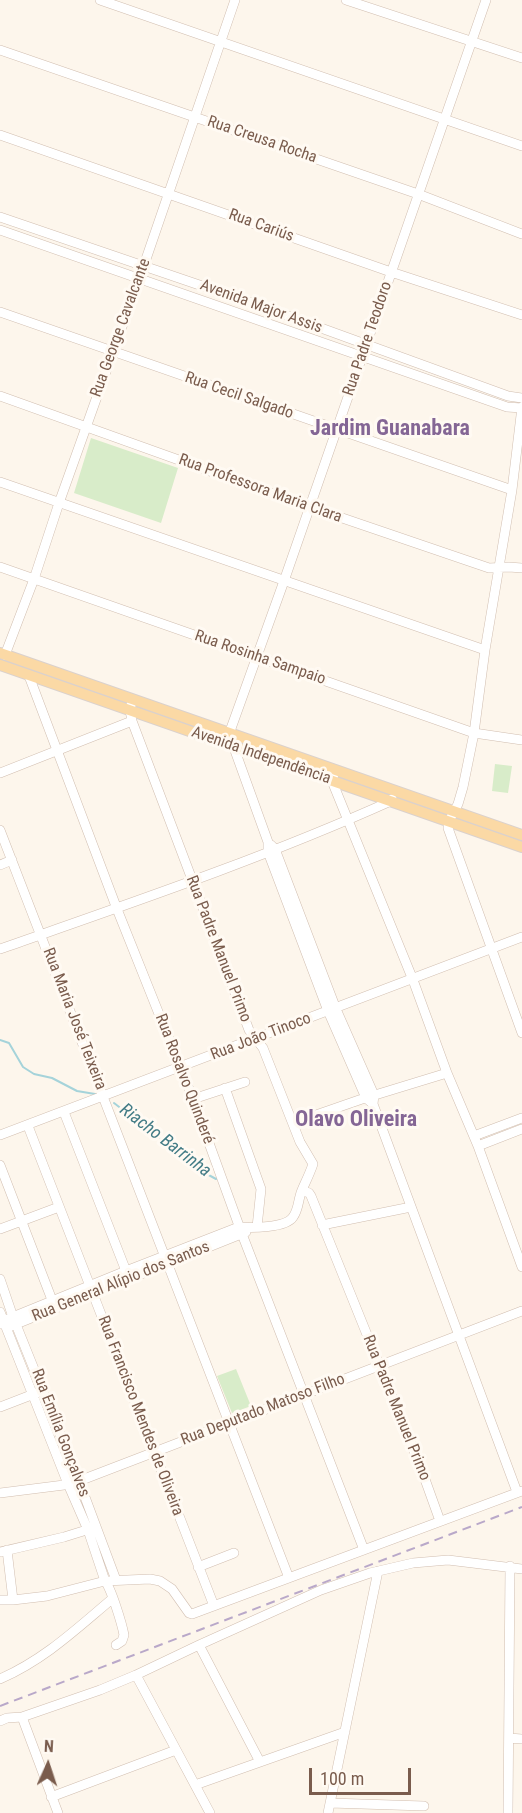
<!DOCTYPE html>
<html>
<head>
<meta charset="utf-8">
<style>
  body { margin:0 }
  #map { position:relative; width:522px; height:1813px; overflow:hidden; background:#fdf6ec; font-family:"Roboto Condensed",sans-serif }
  canvas { display:block }
  .north { position:absolute; left:18px; top:1735px; width:60px; height:60px; -webkit-text-stroke:4px #fffaf3; paint-order:stroke; rotate:3deg; font-size:16px; font-weight:700; line-height:24px; text-align:center; color:#7a5c4d }
  .north::after { content:''; display:block; margin:auto; width:21px; height:27px; background:#7a5c4d; clip-path:polygon(50% 0,100% 100%,50% 72%,0 100%) }
  .scale { position:absolute; left:309px; top:1768px; width:102px; height:27px; box-sizing:border-box; border:3px solid #7a5c4d; border-top:0; padding-left:8px; font-size:18px; line-height:21px; white-space:nowrap; color:#7a5c4d; -webkit-text-stroke:4px #fffaf3; paint-order:stroke }
</style>
</head>
<body>
<div id="map">
<canvas width="522" height="1813"></canvas>
<div class="north">N</div>
<div class="scale">100 m</div>
</div>
<script>
const ctx = document.querySelector('canvas').getContext('2d');
ctx.lineJoin = 'round';
function paint(path, color) { ctx.fillStyle = color; ctx.fill(path, 'evenodd'); }
function stroke(path, color, width, dash) { ctx.strokeStyle = color; ctx.lineWidth = width; ctx.lineCap = dash ? 'butt' : 'round'; ctx.setLineDash(dash || []); ctx.stroke(path); }
function write(font, color, halo, rows, align = 'center') {
  ctx.font = font + ' "Roboto Condensed",sans-serif'; ctx.lineWidth = 6; ctx.setLineDash([]); ctx.textBaseline = 'middle'; ctx.strokeStyle = halo; ctx.fillStyle = color; for (const [text, x, y, turn = 0] of rows) {
    ctx.save(); ctx.translate(x, y); ctx.rotate((+turn || 0) * Math.PI / 180); ctx.textAlign = isNaN(turn) ? turn : align; if (halo) ctx.strokeText(text, 0, 0); ctx.fillText(text, 0, 0); ctx.restore();
  }
}
paint(new Path2D(`
  M 91,438 L 178,468 L 161,523 L 74,493 Z
  M 495,764 L 512,766 L 508,793 L 492,791 Z
  M 236,1369 L 251,1406 L 232,1413 L 217,1376 Z`), '#d8ecc9');
stroke(new Path2D(`
  M 0,1040 L 9,1043 L 23,1067 L 34,1074 L 52,1078 L 77,1091 L 95,1094
  M 114,1103 L 205,1173 L 216,1179`), '#a5d3da', 2);
const minor = new Path2D(`
  M 100,0 L 522,146
  M 346,0 L 522,58
  M 486,0 L 284,581 L 229,734 L 268,842 L 268,852 L 328,1011 L 366,1098 L 373,1104 L 517,1492
  M 0,50 L 418,194 L 522,234
  M 0,135 L 391,272 L 522,315
  M 0,217 L 255,304 L 508,396 L 522,398
  M 0,230 L 507,407 L 522,408
  M 0,312 L 512,490
  M 0,396 L 310,507 L 489,568 L 509,567 L 522,568
  M 522,407 L 512,490 L 485,650 L 474,733 L 463,787 L 458,804 L 449,821 L 448,828 L 522,1033
  M 0,482 L 485,650
  M 0,567 L 474,733 L 522,740
  M 5,655 L 34,579 L 59,503 L 144,265 L 235,0
  M 29,676 L 117,909 L 193,1099 L 242,1234 L 364,1550
  M 335,770 L 332,781 L 413,980 L 447,1073 L 478,1146 L 522,1267
  M 0,773 L 132,721
  M 0,830 L 289,1578
  M 271,845 L 275,849 L 336,1009 L 374,1095 L 373,1104
  M 0,865 L 12,860
  M 0,949 C 131,903 264,858 391,801 L 392,799
  M 225,1088 L 261,1189 L 257,1227
  M 193,1099 L 245,1082
  M 64,1112 L 126,1271
  M 293,1123 L 362,1099 L 447,1073
  M 28,1126 L 214,1606
  M 0,1135 L 522,937
  M 474,1136 L 522,1118
  M 478,1146 L 522,1129
  M 0,1165 L 52,1300
  M 302,1190 L 309,1193 L 311,1196 L 422,1471 L 440,1521
  M 322,1225 L 411,1207
  M 0,1229 L 59,1207
  M 0,1279 L 13,1317 L 79,1481 L 116,1580
  M 0,1312 L 68,1484 L 88,1530 L 105,1581 C 111,1588 122,1624 124,1635 L 122,1641 L 116,1645
  M 0,1324 L 3,1321 L 126,1271 L 239,1227 C 251,1228 286,1228 293,1217 C 299,1209 298,1199 302,1190 C 306,1181 310,1173 313,1164 L 300,1142 L 263,1048 L 249,1030 L 132,721 L 130,710 L 131,705
  M 11,1326 L 246,1232
  M 0,1407 L 39,1392
  M 0,1493 L 64,1485 L 79,1481 L 522,1311
  M 7,1550 L 13,1600
  M 0,1552 L 64,1537 L 93,1528
  M 198,1567 L 234,1553
  M 0,1600 L 13,1600 L 47,1596 L 105,1581 L 150,1579 L 160,1581 L 172,1589 L 189,1613 L 192,1614 L 522,1491
  M 199,1645 L 260,1762
  M 136,1675 L 210,1813
  M 0,1679 C 45,1659 75,1630 112,1599
  M 22,1717 L 58,1813
  M 0,1721 L 7,1718 L 22,1717 L 100,1690 L 136,1675 L 199,1645 L 321,1590 L 370,1573 L 413,1563 L 448,1560 L 522,1569
  M 509,1738 L 522,1739
  M 195,1785 L 345,1732
  M 51,1797 L 176,1750
  M 330,1803 L 424,1806
  M 328,1813 L 378,1571
  M 508,1813 L 510,1566`);
const major = new Path2D(`
  M 0,653 L 522,835
  M 0,665 L 522,847`);
stroke(minor, '#d1beb0', 10);
stroke(major, '#dad1cd', 12);
stroke(minor, '#fff', 9);
stroke(major, '#fbd9a5', 10);
stroke(new Path2D(`
  M 0,1706 L 522,1507`), '#b9a8c9', 2, [9, 6]);
write('16px', '#7a5c4d', '#fffaf3', [
  ["Rua Creusa Rocha",262,140,19],
  ["Rua Cariús",261,226,20],
  ["Avenida Major Assis",261,307,20],
  ["Rua George Cavalcante",121,328,-70],
  ["Rua Padre Teodoro",368,339,-71],
  ["Rua Cecil Salgado",239,396,19],
  ["Rua Professora Maria Clara",260,489,20],
  ["Rua Rosinha Sampaio",260,658,19],
  ["Avenida Independência",261,756,19],
  ["Rua Padre Manuel Primo",218,949,69],
  ["Rua Maria José Teixeira",74,1019,69],
  ["Rua João Tinoco",261,1037,-21],
  ["Rua Rosalvo Quinderé",184,1079,69],
  ["Rua General Alípio dos Santos",121,1282,-22],
  ["Rua Padre Manuel Primo",396,1408,68],
  ["Rua Deputado Matoso Filho",263,1410,-21],
  ["Rua Francisco Mendes de Oliveira",140,1416,69],
  ["Rua Emília Gonçalves",60,1433,69]
]);
write('italic 18px', '#437c86', '#fffaf3', [
  ["Riacho Barrinha",165,1141,37]
]);
write('bold 22px', '#846695', '#fffaf3', [
  ["Jardim Guanabara",390,429],
  ["Olavo Oliveira",356,1120]
]);
</script>
</body>
</html>
